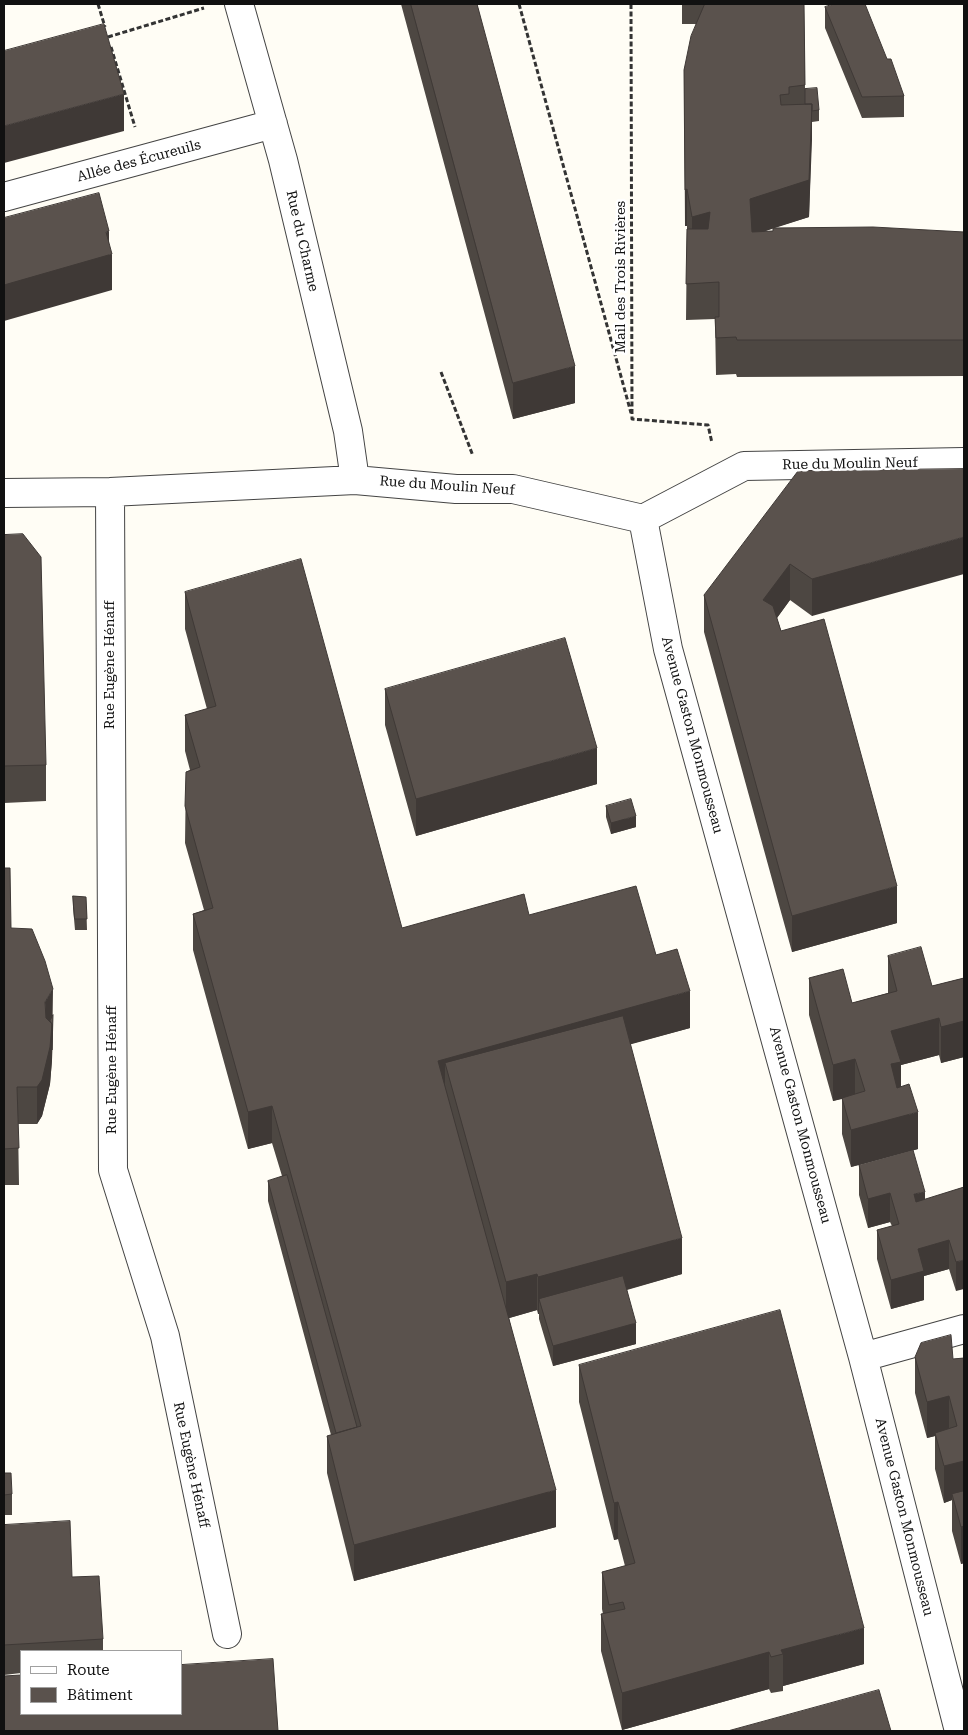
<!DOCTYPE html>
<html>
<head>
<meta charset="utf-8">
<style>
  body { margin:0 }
  #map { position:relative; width:968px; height:1735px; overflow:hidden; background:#fffdf5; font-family:"Roboto Serif",serif }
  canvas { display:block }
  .frame { position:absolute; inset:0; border:5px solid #111; pointer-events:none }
  .legend { position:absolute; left:20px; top:1650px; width:162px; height:65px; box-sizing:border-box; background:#fff; border:1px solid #a0a0a0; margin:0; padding:6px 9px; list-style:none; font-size:15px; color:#111 }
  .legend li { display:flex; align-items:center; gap:10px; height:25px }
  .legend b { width:25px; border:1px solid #a0a0a0 }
</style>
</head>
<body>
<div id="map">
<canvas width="968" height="1735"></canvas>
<div class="frame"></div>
<ul class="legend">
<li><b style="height:6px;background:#fff"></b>Route</li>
<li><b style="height:14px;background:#5a524d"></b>Bâtiment</li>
</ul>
</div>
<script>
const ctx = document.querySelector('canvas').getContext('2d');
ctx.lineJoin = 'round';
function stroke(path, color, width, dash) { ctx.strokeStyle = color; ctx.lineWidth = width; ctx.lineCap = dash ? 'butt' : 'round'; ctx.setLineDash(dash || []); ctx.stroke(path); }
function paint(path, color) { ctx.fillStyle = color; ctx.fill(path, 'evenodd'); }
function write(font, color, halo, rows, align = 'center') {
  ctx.font = font + ' "Roboto Serif",serif'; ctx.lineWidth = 5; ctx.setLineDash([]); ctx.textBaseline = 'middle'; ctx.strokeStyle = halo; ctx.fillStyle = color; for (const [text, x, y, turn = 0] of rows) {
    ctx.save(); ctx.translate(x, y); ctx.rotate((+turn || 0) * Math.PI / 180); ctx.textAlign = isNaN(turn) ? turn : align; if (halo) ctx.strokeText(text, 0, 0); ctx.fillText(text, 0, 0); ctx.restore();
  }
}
const minor = new Path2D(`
  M 239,4 L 283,160 L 348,431 L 355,480
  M 4,197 L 273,124
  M 110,492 L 113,1170 L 165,1336 L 227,1634
  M 4,493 L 110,492 L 355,480 L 456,489 L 513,489 L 643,519 L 744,466 L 964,462
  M 643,519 L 668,649 L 863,1357 L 959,1731
  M 863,1357 L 964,1329`);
stroke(minor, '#444', 30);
stroke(new Path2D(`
  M 98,4 L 105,27
  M 519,4 L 631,413
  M 631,4 L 632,419 L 708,425 L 712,443
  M 108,37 L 204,8
  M 111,47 L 135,127
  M 441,372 L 473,456`), '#333', 3, [5, 2.5]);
stroke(minor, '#fff', 28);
paint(new Path2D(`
  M 401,4 L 477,4 L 575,403 L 513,419 Z
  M 682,4 L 804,4 L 805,89 L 819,110 L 819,121 L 812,122 L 809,217 L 773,228 L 964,232 L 964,376 L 737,377 L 736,374 L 716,375 L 715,319 L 686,320 L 687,229 L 687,226 L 685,226 L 684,70 L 696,24 L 682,24 ZM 773,228 L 773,231 L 763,232 Z
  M 825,7 L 887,59 L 904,96 L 904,117 L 862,118 L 825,28 Z
  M 964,469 L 812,616 L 790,600 L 777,618 L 781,631 L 897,923 L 792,952 L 704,632 L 704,595 Z
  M 4,535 L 46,765 L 46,801 L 4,803 Z
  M 185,592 L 402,928 L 529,915 L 656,955 L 690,1028 L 630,1044 L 682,1274 L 627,1290 L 636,1344 L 553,1366 L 539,1319 L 539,1314 L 538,1314 L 537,1310 L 509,1318 L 556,1527 L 354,1581 L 327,1473 L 327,1436 L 331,1435 L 268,1201 L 268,1181 L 282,1176 L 272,1143 L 248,1149 L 193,950 L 193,914 L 204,910 L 185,843 L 186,772 L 190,770 L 185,751 L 185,715 L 207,709 L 185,629 Z
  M 385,689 L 597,784 L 416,836 L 385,725 Z
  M 606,806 L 636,827 L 611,834 L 606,817 Z
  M 4,868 L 11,928 L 53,1026 L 52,1060 L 50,1084 L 42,1116 L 37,1124 L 18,1124 L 19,1185 L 4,1185 Z
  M 73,896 L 86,897 L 87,930 L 75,930 L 73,907 Z
  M 888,956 L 932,986 L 964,978 L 964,971 L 964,1057 L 941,1063 L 939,1055 L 901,1065 L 901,1087 L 918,1149 L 851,1167 L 842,1134 L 842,1099 L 833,1101 L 809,1015 L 809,978 L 852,1003 L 888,993 Z
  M 859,1165 L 925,1200 L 964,1187 L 956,1291 L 949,1269 L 924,1276 L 924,1300 L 891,1309 L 877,1259 L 877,1230 L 892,1226 L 890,1222 L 868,1228 L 859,1195 Z
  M 915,1357 L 953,1359 L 964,1358 L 964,1563 L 961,1564 L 952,1531 L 952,1500 L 944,1503 L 935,1469 L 935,1436 L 927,1438 L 915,1393 Z
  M 579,1365 L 864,1664 L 783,1686 L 783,1691 L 771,1693 L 769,1689 L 622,1730 L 601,1651 L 601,1614 L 603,1614 L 602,1609 L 602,1572 L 625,1566 L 618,1539 L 614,1540 L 579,1402 Z
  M 4,1473 L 12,1494 L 12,1515 L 4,1515 Z
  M 4,1525 L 72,1577 L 103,1639 L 103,1651 L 21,1651 L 21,1673 L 4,1675 Z`), '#4d4742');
paint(new Path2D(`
  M 124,94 L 124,131 L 4,163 L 4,126 Z
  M 812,104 L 812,140 L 809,217 L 750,236 L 750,199 Z
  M 687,189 L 687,226 L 685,226 L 685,190 Z
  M 710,212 L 710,249 L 692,254 L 692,217 Z
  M 109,231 L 109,255 L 112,254 L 112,290 L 4,321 L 4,285 Z
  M 575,366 L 575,403 L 513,419 L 513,383 Z
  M 964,537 L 964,574 L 812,616 L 812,579 Z
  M 790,564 L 790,600 L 763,637 L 763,600 Z
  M 597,748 L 597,784 L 416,836 L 416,799 Z
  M 636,816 L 636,827 L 611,834 L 611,823 Z
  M 897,886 L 897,923 L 792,952 L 792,916 Z
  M 53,989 L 52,1060 L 50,1084 L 42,1116 L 37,1124 L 37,1087 L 46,1038 L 45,1002 Z
  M 690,991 L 690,1028 L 454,1093 L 445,1063 L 445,1095 L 438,1061 Z
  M 939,1018 L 939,1055 L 901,1065 L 901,1098 L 891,1101 L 891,1031 Z
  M 964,1021 L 964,1057 L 941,1063 L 941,1027 Z
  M 855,1059 L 855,1095 L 833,1101 L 833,1065 Z
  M 272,1106 L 272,1143 L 248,1149 L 248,1112 Z
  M 918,1112 L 918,1149 L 851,1167 L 851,1130 Z
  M 925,1192 L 925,1221 L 914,1224 L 914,1194 Z
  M 890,1193 L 890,1222 L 868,1228 L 868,1199 Z
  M 682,1238 L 682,1274 L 543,1313 L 539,1299 L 539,1314 L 538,1314 L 538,1277 Z
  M 949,1240 L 949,1269 L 924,1276 L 924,1300 L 891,1309 L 891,1280 L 918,1249 Z
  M 964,1260 L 964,1289 L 956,1291 L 956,1262 Z
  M 537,1274 L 537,1310 L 506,1319 L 506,1282 Z
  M 636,1323 L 636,1344 L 553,1366 L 553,1346 Z
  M 949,1396 L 949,1432 L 935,1433 L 935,1436 L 927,1438 L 927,1402 Z
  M 964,1461 L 964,1497 L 952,1494 L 952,1500 L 944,1503 L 944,1466 Z
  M 556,1490 L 556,1527 L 354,1581 L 354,1545 Z
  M 618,1502 L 618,1539 L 614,1540 L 614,1503 Z
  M 964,1526 L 964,1563 L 961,1564 L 961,1527 Z
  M 864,1628 L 864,1664 L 783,1686 L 783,1654 L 781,1650 Z
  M 769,1652 L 769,1689 L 622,1730 L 622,1693 Z`), '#3f3936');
const building = new Path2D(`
  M 411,4 L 477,4 L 575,366 L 513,383 Z
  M 705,4 L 804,4 L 805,85 L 789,87 L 789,94 L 780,95 L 781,105 L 812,104 L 809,180 L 750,199 L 752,232 L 773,231 L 773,228 L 873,227 L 964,232 L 964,340 L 737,340 L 736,337 L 716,338 L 715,317 L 719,317 L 719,282 L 686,284 L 687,229 L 708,229 L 710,212 L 692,217 L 687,189 L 685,190 L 684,70 L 691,36 Z
  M 834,4 L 865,4 L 887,59 L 891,59 L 904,96 L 862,97 L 825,7 Z
  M 104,24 L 124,94 L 4,126 L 4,51 Z
  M 817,88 L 819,110 L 812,111 L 812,104 L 805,104 L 805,89 Z
  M 99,193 L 109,231 L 106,232 L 112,254 L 4,285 L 4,218 Z
  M 964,469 L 964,537 L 812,579 L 790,564 L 763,600 L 773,606 L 781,631 L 824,619 L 897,886 L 792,916 L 704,595 L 798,471 Z
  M 23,534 L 41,557 L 46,765 L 4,766 L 4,535 Z
  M 301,559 L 402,928 L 524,894 L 529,915 L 636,886 L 656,955 L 677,949 L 690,991 L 438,1061 L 556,1490 L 354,1545 L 327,1436 L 361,1426 L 272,1106 L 248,1112 L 193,914 L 213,908 L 185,806 L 186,772 L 200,767 L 185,715 L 216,706 L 185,592 Z
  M 565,638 L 597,748 L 416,799 L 385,689 Z
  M 631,799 L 636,816 L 611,823 L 606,806 Z
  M 4,868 L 10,868 L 11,928 L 32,929 L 45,961 L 53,989 L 45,1002 L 46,1018 L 52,1024 L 50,1047 L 42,1080 L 37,1087 L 17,1087 L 19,1148 L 4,1149 Z
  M 73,896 L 86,897 L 87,919 L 75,919 Z
  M 921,947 L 932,986 L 964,978 L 964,1021 L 941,1027 L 939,1018 L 891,1031 L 901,1062 L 891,1064 L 897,1088 L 909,1084 L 918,1112 L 851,1130 L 842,1098 L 865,1091 L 855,1059 L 833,1065 L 809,978 L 843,969 L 852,1003 L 897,991 L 888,956 Z
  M 53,1015 L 52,1050 L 52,1024 L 50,1021 Z
  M 623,1016 L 682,1238 L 538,1277 L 537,1274 L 506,1282 L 445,1063 Z
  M 913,1150 L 925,1192 L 914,1194 L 916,1202 L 964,1187 L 964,1260 L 956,1262 L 949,1240 L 918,1249 L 924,1271 L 891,1280 L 877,1230 L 899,1224 L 890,1193 L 868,1199 L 859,1165 Z
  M 287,1175 L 357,1427 L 336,1433 L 268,1181 Z
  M 623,1276 L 636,1323 L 553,1346 L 539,1299 Z
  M 780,1310 L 864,1628 L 781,1650 L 783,1654 L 771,1657 L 769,1652 L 622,1693 L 601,1614 L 625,1609 L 623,1602 L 609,1605 L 602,1572 L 635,1563 L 618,1502 L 614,1503 L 579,1365 Z
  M 951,1335 L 953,1359 L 964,1358 L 964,1461 L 944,1466 L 935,1433 L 957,1426 L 949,1396 L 927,1402 L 915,1357 L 921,1343 Z
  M 4,1473 L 11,1473 L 12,1494 L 4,1495 Z
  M 964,1491 L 964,1526 L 961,1527 L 952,1494 Z
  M 70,1521 L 72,1577 L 99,1576 L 103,1639 L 4,1645 L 4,1525 Z
  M 273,1659 L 278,1731 L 4,1731 L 4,1676 L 21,1675 L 21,1714 L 181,1714 L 181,1665 Z
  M 879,1690 L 891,1731 L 728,1731 Z`);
paint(building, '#5a524d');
stroke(building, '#3f3936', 1);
write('14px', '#111', '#fff', [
  ["Allée des Écureuils",139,161,-15],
  ["Rue du Charme",302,241,77],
  ["Mail des Trois Rivières",621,277,-90],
  ["Rue du Moulin Neuf",850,464,-1],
  ["Rue du Moulin Neuf",447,486,4],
  ["Rue Eugène Hénaff",110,665,-90],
  ["Avenue Gaston Monmousseau",692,735,75],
  ["Rue Eugène Hénaff",112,1070,-90],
  ["Avenue Gaston Monmousseau",800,1125,75],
  ["Rue Eugène Hénaff",191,1465,78],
  ["Avenue Gaston Monmousseau",904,1517,76]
]);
</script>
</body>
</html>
